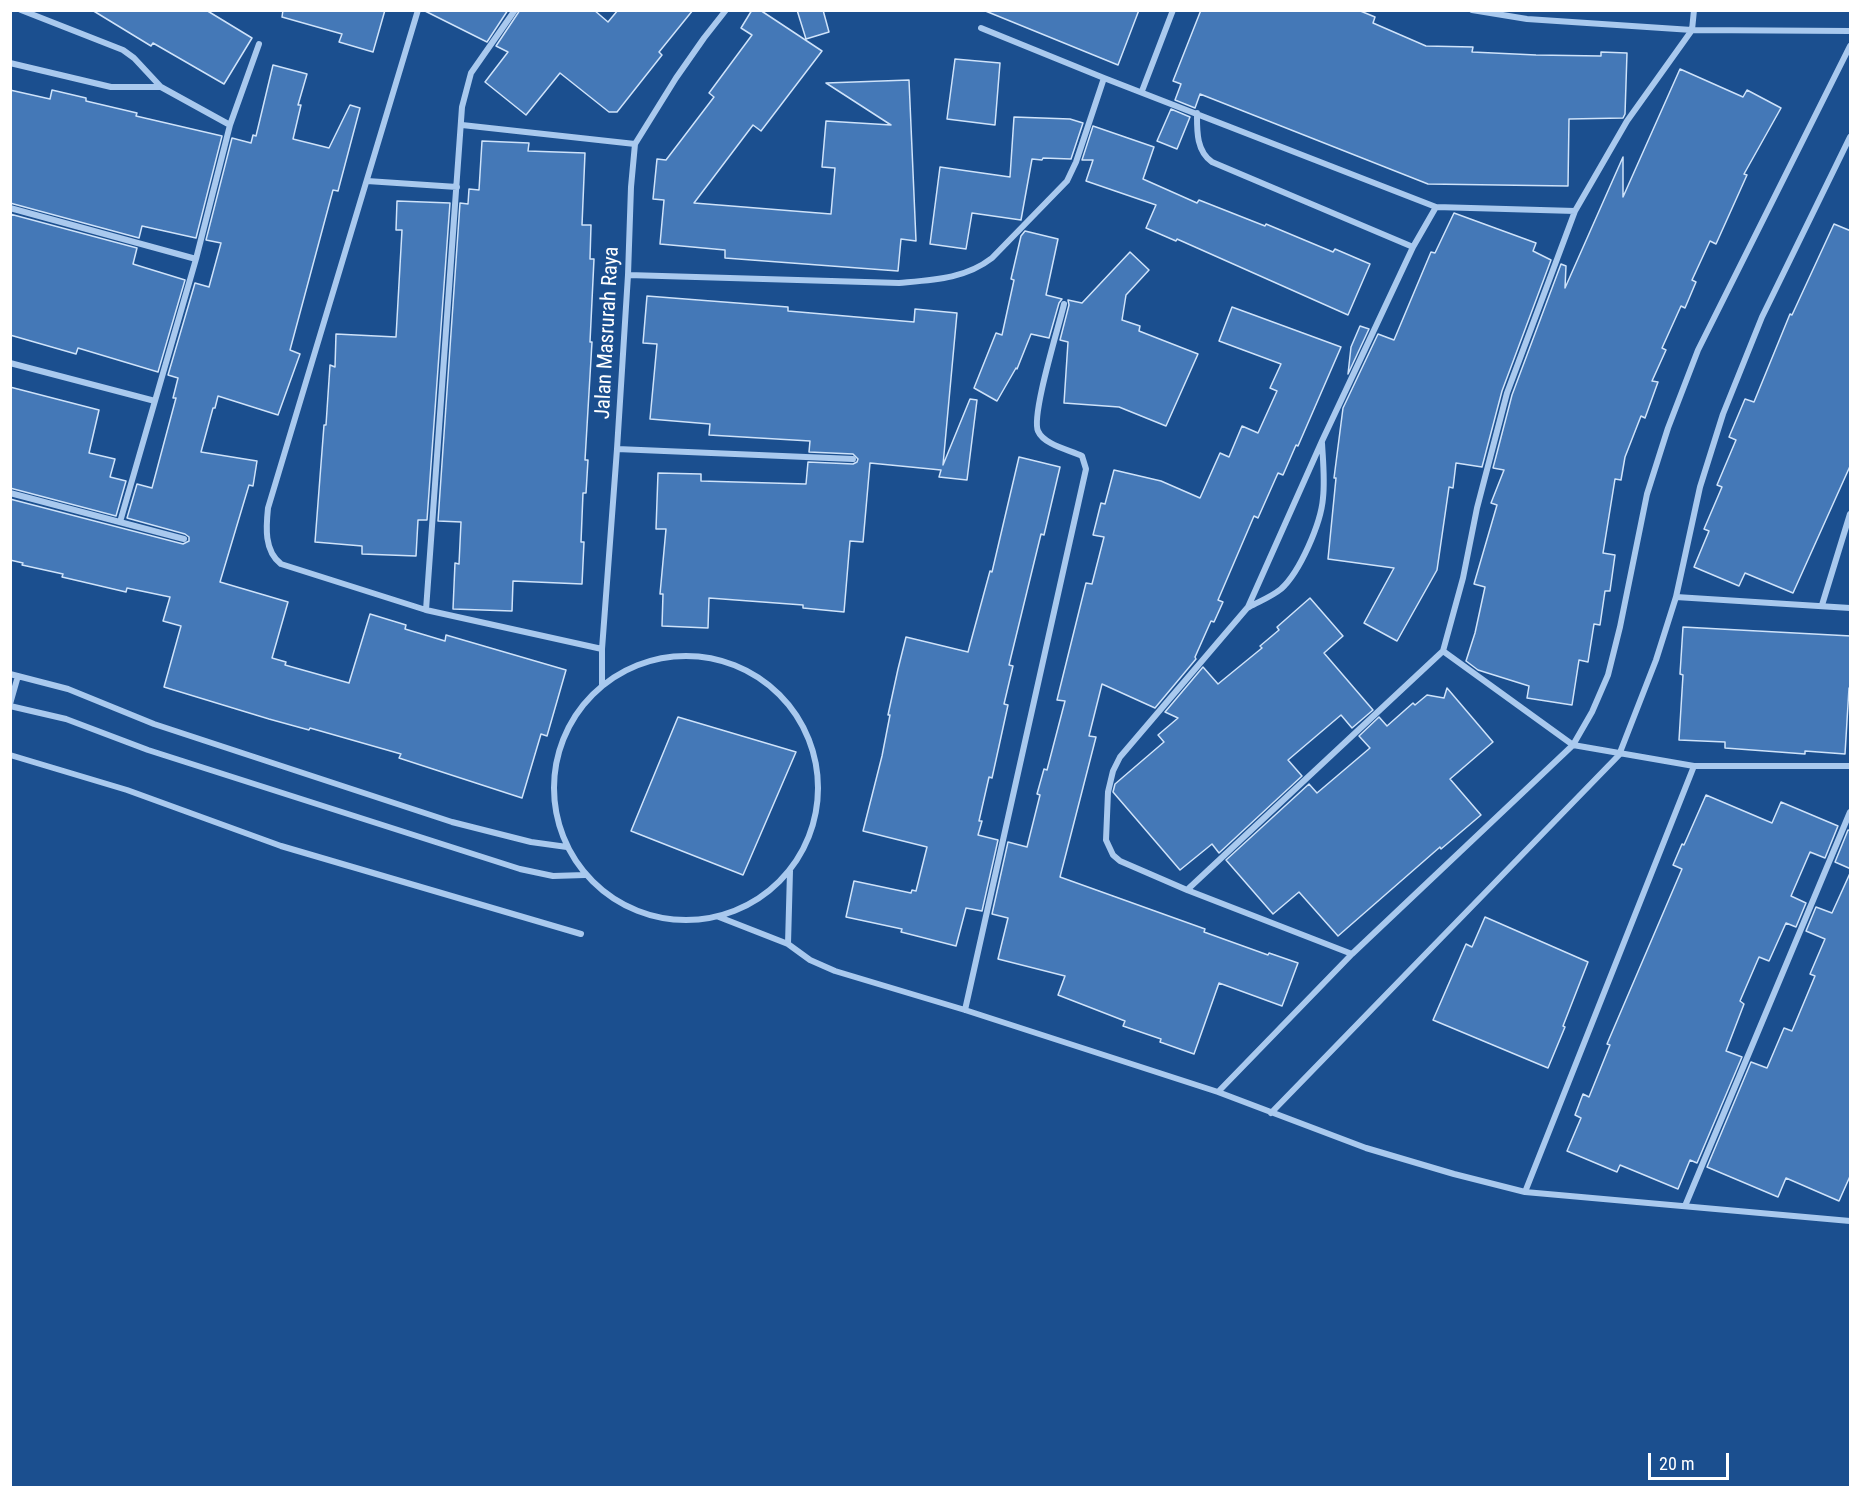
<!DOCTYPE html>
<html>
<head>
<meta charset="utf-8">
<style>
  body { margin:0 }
  #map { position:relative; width:1861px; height:1498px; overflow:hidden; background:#1b4f8f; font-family:"Roboto Condensed",sans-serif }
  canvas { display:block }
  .frame { position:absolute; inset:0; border:12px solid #fff; pointer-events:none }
  .scale { position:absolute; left:1648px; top:1453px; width:81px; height:27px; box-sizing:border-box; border:3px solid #fff; border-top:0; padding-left:8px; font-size:18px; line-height:21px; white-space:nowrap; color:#fff; -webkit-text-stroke:4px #1b4f8f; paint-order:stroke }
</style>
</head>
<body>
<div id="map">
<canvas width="1861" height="1498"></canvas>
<div class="frame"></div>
<div class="scale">20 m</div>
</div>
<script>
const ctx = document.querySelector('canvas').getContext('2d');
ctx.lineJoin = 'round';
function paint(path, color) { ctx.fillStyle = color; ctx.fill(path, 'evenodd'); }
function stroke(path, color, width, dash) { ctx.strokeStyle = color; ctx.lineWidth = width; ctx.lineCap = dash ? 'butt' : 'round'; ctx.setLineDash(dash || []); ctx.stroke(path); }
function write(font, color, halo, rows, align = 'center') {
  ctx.font = font + ' "Roboto Condensed",sans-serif'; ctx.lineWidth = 6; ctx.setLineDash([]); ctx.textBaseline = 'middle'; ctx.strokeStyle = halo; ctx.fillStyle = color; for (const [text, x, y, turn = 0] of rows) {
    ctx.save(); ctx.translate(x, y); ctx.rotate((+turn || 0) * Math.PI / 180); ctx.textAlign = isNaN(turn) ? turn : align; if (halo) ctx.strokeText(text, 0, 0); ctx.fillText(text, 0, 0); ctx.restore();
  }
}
const building = new Path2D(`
  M 92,10 L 206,10 L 252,38 L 224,84 L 153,43 L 151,46 Z
  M 283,10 L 385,10 L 373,52 L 339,42 L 342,34 L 282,17 Z
  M 423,10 L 508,10 L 487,42 Z
  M 520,10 L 594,10 L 608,22 L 618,10 L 693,10 L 659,52 L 662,55 L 617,112 L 609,112 L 560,73 L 526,115 L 485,82 L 508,52 L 496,46 Z
  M 752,10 L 760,10 L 822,51 L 761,131 L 753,125 L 694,203 L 831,214 L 835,168 L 822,167 L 826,121 L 891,125 L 826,83 L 909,80 L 916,241 L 901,239 L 898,271 L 725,258 L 725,250 L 660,244 L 664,200 L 653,199 L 657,159 L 666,160 L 714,97 L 709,93 L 752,35 L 741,28 Z
  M 797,10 L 823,10 L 829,32 L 806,39 Z
  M 983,10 L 1139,10 L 1118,65 Z
  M 1201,10 L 1358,10 L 1375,17 L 1373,23 L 1426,46 L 1473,47 L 1472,52 L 1536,55 L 1601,56 L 1601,52 L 1627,53 L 1625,114 L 1623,118 L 1569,119 L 1568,186 L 1428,184 L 1200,94 L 1195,108 L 1175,100 L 1181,84 L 1173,81 Z
  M 955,59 L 1000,63 L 995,125 L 947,119 Z
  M 273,65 L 307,74 L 298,105 L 301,105 L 293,139 L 329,148 L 350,105 L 360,108 L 338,191 L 333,190 L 290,350 L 300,354 L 278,415 L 218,396 L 215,408 L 213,408 L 201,452 L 257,461 L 253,486 L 249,485 L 220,582 L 288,602 L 272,658 L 286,662 L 285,665 L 349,683 L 370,614 L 406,625 L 405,629 L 445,641 L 446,635 L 566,670 L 547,736 L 541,734 L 522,798 L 399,758 L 401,754 L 310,728 L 309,730 L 269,719 L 164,687 L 181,626 L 163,621 L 170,597 L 127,588 L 126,592 L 92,584 L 62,577 L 63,574 L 22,565 L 23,563 L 10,560 L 10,499 L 183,544 L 189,541 L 189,537 L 185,534 L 127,518 L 137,484 L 152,488 L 161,454 L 176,398 L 173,398 L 178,378 L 168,375 L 195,283 L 209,287 L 221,243 L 206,240 L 232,138 L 251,143 L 253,135 L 256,136 Z
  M 1680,69 L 1743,97 L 1747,90 L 1781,108 L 1744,174 L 1747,175 L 1716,244 L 1710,241 L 1692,280 L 1696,282 L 1685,308 L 1681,306 L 1662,348 L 1666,350 L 1652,381 L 1658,382 L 1645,418 L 1641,416 L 1625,457 L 1621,480 L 1615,479 L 1603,553 L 1615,555 L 1610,591 L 1605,591 L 1600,625 L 1594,624 L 1588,662 L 1579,660 L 1572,705 L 1527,698 L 1529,686 L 1478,670 L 1466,661 L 1475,633 L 1485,587 L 1474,584 L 1497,505 L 1491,503 L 1504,470 L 1493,468 L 1512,395 L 1561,264 L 1566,266 L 1565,288 L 1623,157 L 1623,197 Z
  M 10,90 L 50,99 L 52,90 L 86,98 L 86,101 L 137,113 L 136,116 L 222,136 L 196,238 L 142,226 L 139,238 L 10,203 Z
  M 1171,109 L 1190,117 L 1177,149 L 1157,141 Z
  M 1014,117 L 1070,119 L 1083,123 L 1071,159 L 1043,158 L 1042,160 L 1032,159 L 1021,220 L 972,213 L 966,249 L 930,244 L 940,167 L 1010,177 Z
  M 1093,126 L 1154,147 L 1143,179 L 1197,203 L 1199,200 L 1265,226 L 1266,224 L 1333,252 L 1335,249 L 1370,264 L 1348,315 L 1177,239 L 1176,241 L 1146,228 L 1156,205 L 1086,181 L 1093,160 L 1082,160 Z
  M 482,141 L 529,143 L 528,151 L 585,153 L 582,225 L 591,225 L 590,259 L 594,259 L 590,342 L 592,342 L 585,460 L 588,460 L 586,493 L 583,493 L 581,542 L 584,542 L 582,584 L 513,581 L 512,611 L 453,609 L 455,563 L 459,564 L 461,522 L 438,521 L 460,203 L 468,204 L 469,189 L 479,190 Z
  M 397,201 L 450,203 L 427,520 L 418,520 L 416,556 L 362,554 L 362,546 L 315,542 L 324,425 L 326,425 L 330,365 L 335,367 L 336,334 L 396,337 L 402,230 L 396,230 Z
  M 1454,213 L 1536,243 L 1533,251 L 1551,260 L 1502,391 L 1482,467 L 1456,463 L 1453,488 L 1449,487 L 1437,570 L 1397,641 L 1364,623 L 1394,568 L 1328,559 L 1336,478 L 1334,478 L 1343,408 L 1378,334 L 1394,340 L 1431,252 L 1435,253 Z
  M 10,214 L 137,248 L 133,264 L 185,280 L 158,372 L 78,348 L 76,354 L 10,335 Z
  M 1834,224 L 1851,231 L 1851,464 L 1793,593 L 1745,573 L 1739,586 L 1694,567 L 1709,531 L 1704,529 L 1722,487 L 1717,485 L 1736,440 L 1729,437 L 1745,399 L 1754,402 L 1790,314 L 1792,315 Z
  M 1025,231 L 1058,239 L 1046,295 L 1062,299 L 1059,303 L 1049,338 L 1031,334 L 1017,369 L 1016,368 L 997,401 L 974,388 L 996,333 L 1002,335 L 1014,280 L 1011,279 L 1021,236 Z
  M 1130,252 L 1149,270 L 1126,295 L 1122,320 L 1140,326 L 1139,331 L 1198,354 L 1166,426 L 1119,407 L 1064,403 L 1068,342 L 1060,340 L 1069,305 L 1068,300 L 1082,303 Z
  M 647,296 L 788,307 L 788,311 L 914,322 L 915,309 L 957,313 L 943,465 L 970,399 L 977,400 L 967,480 L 939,477 L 941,470 L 870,463 L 863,542 L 850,541 L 844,612 L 803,608 L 803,605 L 709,598 L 708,628 L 662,626 L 663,594 L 660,594 L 666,529 L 656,529 L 658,473 L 701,474 L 701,481 L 806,484 L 808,462 L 853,464 L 857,462 L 858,459 L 853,454 L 809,452 L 810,441 L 709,435 L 710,424 L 650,419 L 657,344 L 643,343 Z
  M 1232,307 L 1341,347 L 1298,446 L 1296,445 L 1283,475 L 1278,473 L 1258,518 L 1254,516 L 1218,600 L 1223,602 L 1214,622 L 1211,621 L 1195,657 L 1196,659 L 1155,708 L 1102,684 L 1089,736 L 1096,737 L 1060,877 L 1205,929 L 1204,932 L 1268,955 L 1269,953 L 1298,963 L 1282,1006 L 1219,983 L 1194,1054 L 1160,1042 L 1161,1039 L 1123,1026 L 1125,1021 L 1058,995 L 1065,976 L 998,959 L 1008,918 L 992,914 L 1008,842 L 1027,847 L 1040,795 L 1037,794 L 1044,769 L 1047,770 L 1065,701 L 1057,700 L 1086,583 L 1092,584 L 1104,537 L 1093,535 L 1101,503 L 1105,504 L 1114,470 L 1161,481 L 1200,498 L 1220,453 L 1229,457 L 1242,426 L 1258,433 L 1277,391 L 1270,388 L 1281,364 L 1219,341 Z
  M 1360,326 L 1369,329 L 1348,374 L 1351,347 Z
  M 10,387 L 99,410 L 89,453 L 115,459 L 110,477 L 126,481 L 116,516 L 10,488 Z
  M 1019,457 L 1060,467 L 1044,535 L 1041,534 L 1009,665 L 1013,666 L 1004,704 L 1008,705 L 992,778 L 989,777 L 979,821 L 982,821 L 978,835 L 998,840 L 982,911 L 966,908 L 956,946 L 901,932 L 902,929 L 846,917 L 854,881 L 911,893 L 912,890 L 916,891 L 927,847 L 863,831 L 882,756 L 890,715 L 888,715 L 898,669 L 906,637 L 968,652 L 990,571 L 992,572 Z
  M 1310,598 L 1343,636 L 1324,653 L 1373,710 L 1352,728 L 1341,715 L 1288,760 L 1302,776 L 1219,853 L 1212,844 L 1180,870 L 1113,792 L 1115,784 L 1164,742 L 1158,735 L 1178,718 L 1165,712 L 1203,667 L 1218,684 L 1262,648 L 1260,646 L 1279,630 L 1277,627 Z
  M 1683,627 L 1851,636 L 1851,688 L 1849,688 L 1845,754 L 1805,751 L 1805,754 L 1779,752 L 1725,748 L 1725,742 L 1679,740 L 1683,675 L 1680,674 Z
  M 1447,688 L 1493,742 L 1450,779 L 1481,815 L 1441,849 L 1440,847 L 1338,936 L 1299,892 L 1273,914 L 1226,860 L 1309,784 L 1317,793 L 1370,748 L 1359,736 L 1379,717 L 1387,726 L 1413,703 L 1415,705 L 1427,695 L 1444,698 Z
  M 678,717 L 796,752 L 743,875 L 631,831 Z
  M 1706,795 L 1772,823 L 1781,802 L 1838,826 L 1825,858 L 1810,852 L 1791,896 L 1806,903 L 1796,927 L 1786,923 L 1769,961 L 1759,957 L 1740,1001 L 1744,1004 L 1726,1051 L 1742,1057 L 1697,1163 L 1690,1160 L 1678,1189 L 1620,1165 L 1617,1172 L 1567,1151 L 1581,1118 L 1575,1115 L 1583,1094 L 1589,1097 L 1610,1045 L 1607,1044 L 1682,869 L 1673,865 L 1682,844 L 1684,845 Z
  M 1848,830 L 1851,831 L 1851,869 L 1835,862 Z
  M 1851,871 L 1851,1174 L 1839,1201 L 1786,1178 L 1778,1197 L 1707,1167 L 1751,1062 L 1767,1068 L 1784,1028 L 1792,1031 L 1815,976 L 1810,974 L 1825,939 L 1806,931 L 1816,907 L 1832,913 Z
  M 1485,917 L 1588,962 L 1563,1026 L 1565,1027 L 1548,1068 L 1433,1020 L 1466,944 L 1472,947 Z`);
paint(building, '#4478b7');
stroke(building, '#cfe3fa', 1.5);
stroke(new Path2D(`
  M 21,10 L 123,50 L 134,58 L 161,87 L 230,125
  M 418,10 L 268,508 C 266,527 264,551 281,564 L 426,610 L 602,649
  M 1472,10 L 1527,19 L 1692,30 L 1850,31
  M 981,28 L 1104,78 L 1436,207 L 1575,211
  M 10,63 L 111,87 L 161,87
  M 1142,91 L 1173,10
  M 1197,113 C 1197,130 1196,151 1212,162 L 1413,247
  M 462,125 L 635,144
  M 367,181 L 457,187
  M 10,208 L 196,259
  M 628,275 L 899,283 C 933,280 965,279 992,258 L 1067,181 L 1076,162 L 1104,78
  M 10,363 L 155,401
  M 617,449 L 853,459
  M 10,493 L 184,539
  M 120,522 L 196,259 L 230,125 L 259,44
  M 1676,597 L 1850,608
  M 1822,605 L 1850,514
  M 1249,607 C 1260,601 1271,597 1281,589 C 1300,572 1321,523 1323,498 C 1325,480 1323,461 1322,443
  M 426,610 L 462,107 L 471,73 L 515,10
  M 1443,651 L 1573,745 L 1694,766 L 1850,766
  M554 788a132 132 0 1 1 264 0a132 132 0 1 1-264 0Z
  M 10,674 L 68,689 L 154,724 L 452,822 L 531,842 L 567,847
  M 602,685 L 602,649 L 617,449 L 628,275 L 631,187 L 635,144 L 676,78 L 704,38 L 726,10
  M 10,704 L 18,676
  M 10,706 L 66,719 L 148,750 L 520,869 L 553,876 L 585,875
  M 10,755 L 127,790 L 281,846 L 581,934
  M 1187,890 L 1443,651 L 1463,578 L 1477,508 L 1507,393 L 1575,211 L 1627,121 L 1692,30 L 1694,10
  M 719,917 L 788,944 L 810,960 L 835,971 L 965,1010 L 1218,1092 L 1352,954 L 1573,745 L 1592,712 L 1608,675 L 1620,627 L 1647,494 L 1668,428 L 1698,350 L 1850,46
  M 788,944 L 790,871
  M 1352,954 L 1187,890 L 1120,861 L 1113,855 L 1106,840 L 1108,792 L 1113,771 L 1120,757 L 1248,607 L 1322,441 L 1413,247 L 1436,207
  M 965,1010 L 1086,469 L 1082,456 C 1070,450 1044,445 1038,431 C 1031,415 1059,326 1064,304
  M 1218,1092 L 1366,1148 L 1454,1174 L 1525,1192 L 1850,1221
  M 1271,1113 L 1619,755 L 1656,660 L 1676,597 L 1700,487 L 1723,414 L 1762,317 L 1850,137
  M 1525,1192 L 1694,766
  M 1685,1206 L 1850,812`), '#a9c9ee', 6);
write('21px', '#fff', '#1b4f8f', [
  ["Jalan Masrurah Raya",608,333,-87]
]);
</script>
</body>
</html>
